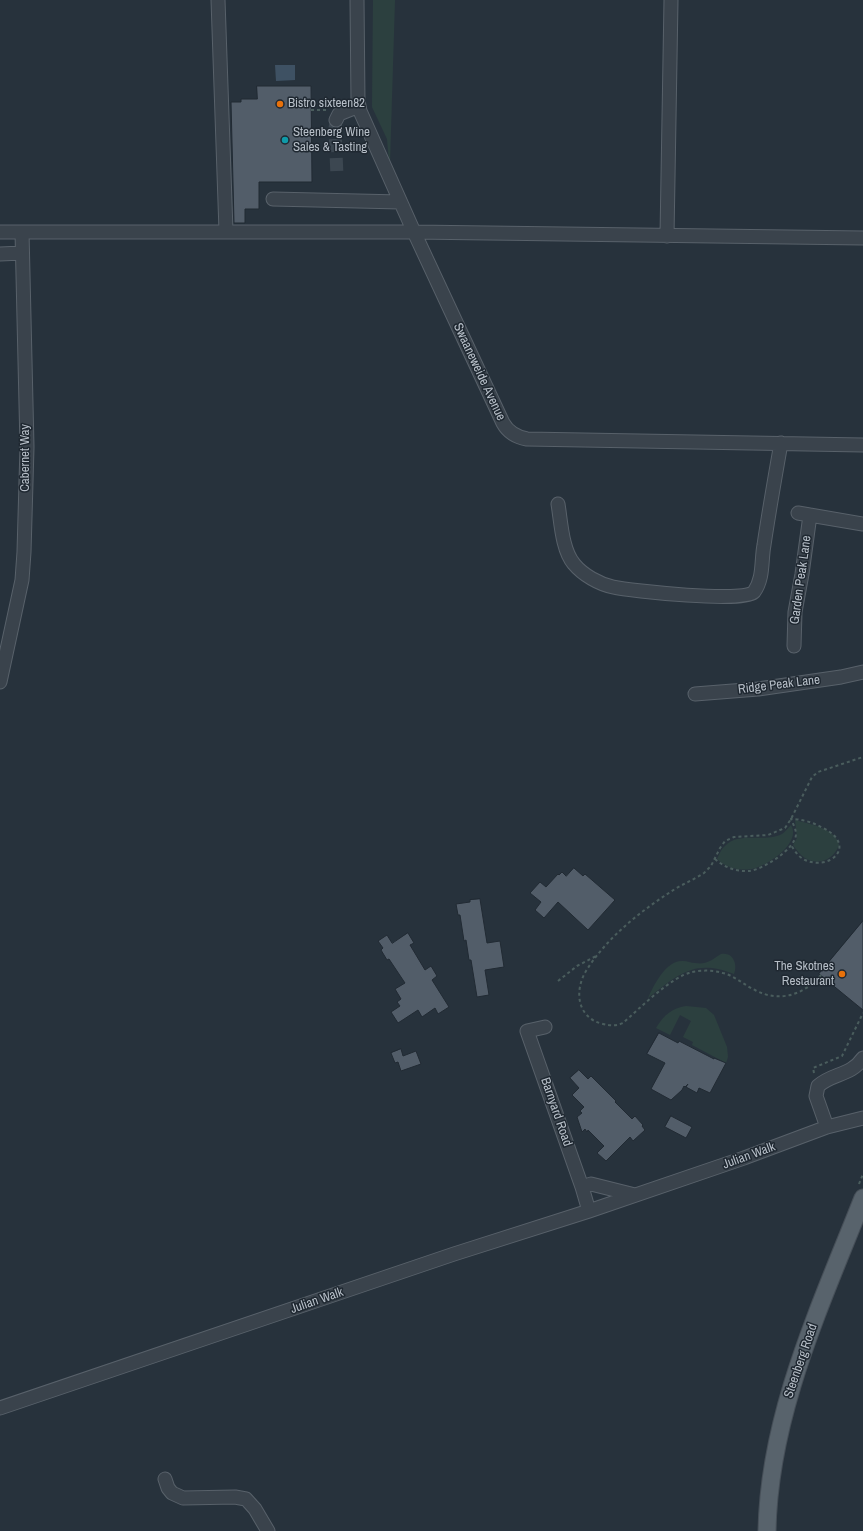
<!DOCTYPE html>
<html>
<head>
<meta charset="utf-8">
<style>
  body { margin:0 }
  canvas { display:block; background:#27323c }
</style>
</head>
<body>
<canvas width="863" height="1531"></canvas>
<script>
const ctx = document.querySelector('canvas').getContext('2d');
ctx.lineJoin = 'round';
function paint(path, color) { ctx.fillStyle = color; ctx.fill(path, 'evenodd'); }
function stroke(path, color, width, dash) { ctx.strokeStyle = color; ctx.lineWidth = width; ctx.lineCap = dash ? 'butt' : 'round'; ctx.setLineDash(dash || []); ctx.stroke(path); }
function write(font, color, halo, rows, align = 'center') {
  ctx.font = font + ' "Archivo Narrow",sans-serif'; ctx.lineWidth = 3; ctx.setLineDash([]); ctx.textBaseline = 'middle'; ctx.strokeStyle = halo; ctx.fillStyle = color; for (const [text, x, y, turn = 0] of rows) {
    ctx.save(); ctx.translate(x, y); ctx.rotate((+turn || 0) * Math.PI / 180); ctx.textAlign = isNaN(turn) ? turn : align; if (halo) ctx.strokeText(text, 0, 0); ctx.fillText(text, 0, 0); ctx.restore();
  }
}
paint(new Path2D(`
  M 373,0 L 395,0 L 390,162 L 389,162 L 387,139 L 372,107 Z
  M 795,820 C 809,824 836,828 839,845 C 833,862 814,867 801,855 C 798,852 795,848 793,845 L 797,838 Z
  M 791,825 C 802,843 767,866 752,869 C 740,871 726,868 717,859 C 719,855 721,849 725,846 C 739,831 764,843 782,834 C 785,832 788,828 791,825 Z
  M 721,954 C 733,952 738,964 734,974 C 694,958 678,975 648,998 C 654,985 666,960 683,961 C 687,961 691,963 695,963 C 706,965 712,960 721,954 Z
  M 686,1006 L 706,1008 L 714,1015 L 727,1047 L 728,1057 L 726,1063 L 692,1045 L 693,1042 L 683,1037 L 691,1021 L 680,1015 L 670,1035 L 656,1028 C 664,1015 672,1008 686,1006 Z`), '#2c403f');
paint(new Path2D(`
  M 275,65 L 295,65 L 295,80 L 276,81 Z`), '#3e5163');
const building = new Path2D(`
  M 257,86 L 311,86 L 312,182 L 259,182 L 259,209 L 245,209 L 245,223 L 234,223 L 231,102 L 241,102 L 241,99 L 257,99 Z
  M 574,868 L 583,876 L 585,874 L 615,900 L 588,930 L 558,902 L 544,918 L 535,910 L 541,902 L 530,893 L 540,882 L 546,887 L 558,874 L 559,875 L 562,872 L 566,876 Z
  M 480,899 L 487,943 L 500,941 L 504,967 L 485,970 L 489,995 L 477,997 L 471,960 L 469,960 L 466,940 L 464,941 L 460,915 L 458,915 L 456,904 L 470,902 L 470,900 Z
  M 863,921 L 863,1010 L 819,974 Z
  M 408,933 L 414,943 L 410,945 L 425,970 L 431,966 L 437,976 L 432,980 L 449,1007 L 438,1014 L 435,1008 L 422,1017 L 418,1010 L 398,1023 L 391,1012 L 400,1006 L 397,1002 L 401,999 L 395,989 L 405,983 L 389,959 L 387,960 L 381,950 L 383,948 L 378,941 L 387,935 L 392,943 Z
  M 659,1033 L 678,1043 L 679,1041 L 714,1059 L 714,1058 L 726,1063 L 710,1093 L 699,1088 L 697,1093 L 686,1087 L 688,1084 L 685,1087 L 684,1086 L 682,1090 L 671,1100 L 651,1089 L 665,1063 L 647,1054 Z
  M 401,1049 L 403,1056 L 416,1051 L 421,1064 L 401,1071 L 398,1062 L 395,1063 L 391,1053 Z
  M 579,1070 L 588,1079 L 591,1076 L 616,1101 L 615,1102 L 632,1119 L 635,1116 L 643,1125 L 642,1126 L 645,1130 L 633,1141 L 630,1137 L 606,1161 L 597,1153 L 604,1146 L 588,1130 L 587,1132 L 585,1129 L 582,1132 L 577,1117 L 582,1113 L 580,1111 L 584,1107 L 572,1095 L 579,1088 L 570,1078 Z
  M 671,1116 L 692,1127 L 686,1138 L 665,1127 Z`);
paint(building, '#525d69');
stroke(building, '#212a33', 1);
stroke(new Path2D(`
  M 336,120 L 335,129 L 337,176`), '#3c4751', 13, [13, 6]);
const minor = new Path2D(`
  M 218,0 L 226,231
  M 357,0 L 358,101 L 360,111 L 414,232 L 503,423 C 508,432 516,437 527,439 L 863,445
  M 336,120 L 339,114 L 359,106
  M 273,199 L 400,202
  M 0,232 L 414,232 L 863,238
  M 667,236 L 671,0
  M 0,254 L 22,253
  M 558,504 C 561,522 562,550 574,564 C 583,575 599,584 613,587 C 631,591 745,603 754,592 C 764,578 761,560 764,545 C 769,511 775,477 781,443
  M 798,513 L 863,524
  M 794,646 L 795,612 L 802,574 L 810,515
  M 0,682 L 22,580 L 24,552 L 27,447 L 22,232
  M 695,694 L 758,689 L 841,677 L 863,672
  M 545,1027 L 527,1031 L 582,1187 L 589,1211
  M 827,1127 L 816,1096 L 818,1086 C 832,1073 851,1076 863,1058
  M 582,1187 L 591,1184 L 635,1195
  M 0,1408 L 454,1254 L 589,1211 L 744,1158 L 827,1127 L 863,1118
  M 165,1479 L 168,1488 L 172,1493 L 183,1498 L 235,1497 L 246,1499 L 255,1509 L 268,1531`);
const major = new Path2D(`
  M 767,1531 C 769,1414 821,1305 863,1198`);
stroke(minor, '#58616a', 15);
stroke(major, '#464f58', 19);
stroke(new Path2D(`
  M 311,110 L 328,110
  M 715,859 C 724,867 736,872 749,871 C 762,870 796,849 796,834 C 796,829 793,824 791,819 C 801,819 812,822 821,827 C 860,845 829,873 803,859 C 798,856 794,850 791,845
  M 821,975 C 804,995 779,1003 755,990 C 744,985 735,976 723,973 C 713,970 702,970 692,972 C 671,977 640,1008 623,1023 C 616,1026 611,1026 603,1024 C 577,1018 574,991 586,971 C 607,937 642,910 675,889 C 685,883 695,879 704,873 L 711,866 L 720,848 L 725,841 L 734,837 L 768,835 L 785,828 L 791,819 L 812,777 L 818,772 L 863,757
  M 558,981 L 577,966 L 598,955
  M 814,1073 L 813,1068 L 842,1056 L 863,1013
  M 859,1184 L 863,1174`), '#4a5d5d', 2, [3, 3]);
stroke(minor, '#3a434c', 13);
stroke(major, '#58636c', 17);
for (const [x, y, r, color] of [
  [280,104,4,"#e8710a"],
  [285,140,4,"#0f9aa8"],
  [842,974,4,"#e8710a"]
]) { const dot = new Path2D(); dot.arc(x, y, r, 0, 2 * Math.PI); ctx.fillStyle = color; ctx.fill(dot); stroke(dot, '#1f2831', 1.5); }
write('13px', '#b6bec7', '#1f2831', [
  ["Bistro sixteen82",288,104],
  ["Steenberg Wine",293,133],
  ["Sales & Tasting",293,148],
  ["The Skotnes",834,967,"right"],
  ["Restaurant",834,982,"right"]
], 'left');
write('13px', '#b6bec7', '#1f2831', [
  ["Swaaneweide Avenue",479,372,65],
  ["Cabernet Way",26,458,-90],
  ["Garden Peak Lane",801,580,-82],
  ["Ridge Peak Lane",779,685,-7],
  ["Barnyard Road",556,1112,71],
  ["Julian Walk",749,1156,-20],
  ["Julian Walk",317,1301,-19],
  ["Steenberg Road",801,1361,-71]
]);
</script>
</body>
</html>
